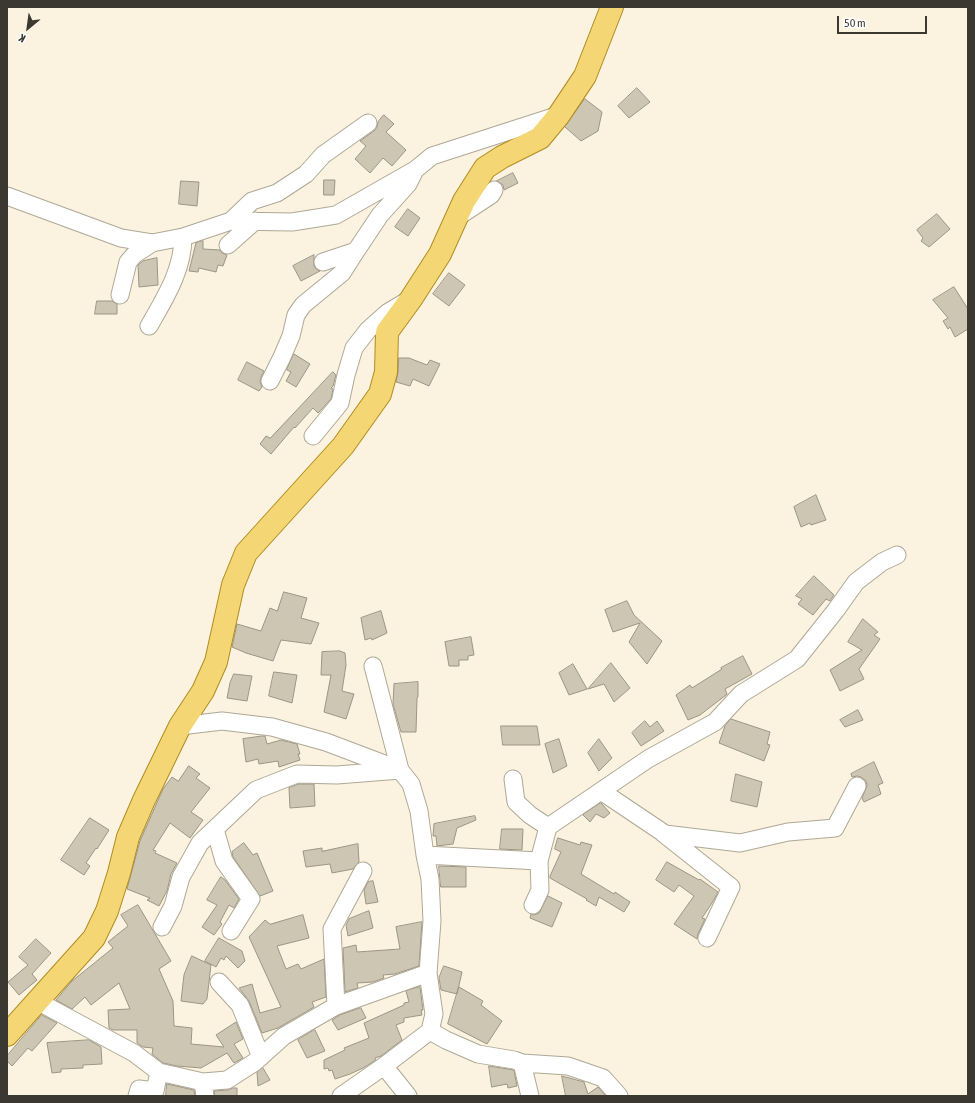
<!DOCTYPE html>
<html>
<head>
<meta charset="utf-8">
<style>
  body { margin:0 }
  #map { position:relative; width:975px; height:1103px; overflow:hidden; background:#fbf3e0; font-family:"Asap Condensed",sans-serif }
  canvas { display:block }
  .frame { position:absolute; inset:0; border:8px solid #3b3831; pointer-events:none }
  .north { position:absolute; left:8px; top:8px; width:40px; height:40px; -webkit-text-stroke:3px #fff; paint-order:stroke; rotate:209deg; font-size:11px; font-weight:700; line-height:16px; text-align:center; color:#3b3831 }
  .north::after { content:''; display:block; margin:auto; width:14px; height:18px; background:#3b3831; clip-path:polygon(50% 0,100% 100%,50% 72%,0 100%) }
  .scale { position:absolute; left:837px; top:16px; width:90px; height:18px; box-sizing:border-box; border:2px solid #3b3831; border-top:0; padding-left:5px; font-size:12px; line-height:14px; white-space:nowrap; color:#3b3831; -webkit-text-stroke:3px #fff; paint-order:stroke }
</style>
</head>
<body>
<div id="map">
<canvas width="975" height="1103"></canvas>
<div class="frame"></div>
<div class="north">K</div>
<div class="scale">50 m</div>
</div>
<script>
const ctx = document.querySelector('canvas').getContext('2d');
ctx.lineJoin = 'round';
function paint(path, color) { ctx.fillStyle = color; ctx.fill(path, 'evenodd'); }
function stroke(path, color, width, dash) { ctx.strokeStyle = color; ctx.lineWidth = width; ctx.lineCap = dash ? 'butt' : 'round'; ctx.setLineDash(dash || []); ctx.stroke(path); }
const building = new Path2D(`
  M 637,88 L 650,102 L 629,118 L 618,106 Z
  M 585,99 L 602,112 L 598,131 L 581,141 L 565,127 Z
  M 384,115 L 394,124 L 386,132 L 406,150 L 392,166 L 383,158 L 370,173 L 355,159 L 366,146 L 360,141 L 374,131 L 377,127 L 378,122 Z
  M 513,173 L 518,183 L 504,190 L 503,185 L 497,181 Z
  M 324,180 L 335,180 L 334,195 L 324,195 Z
  M 181,181 L 199,182 L 197,206 L 179,204 Z
  M 408,209 L 420,218 L 408,236 L 395,227 Z
  M 937,214 L 950,229 L 929,247 L 921,241 L 923,238 L 917,230 Z
  M 203,241 L 203,249 L 220,250 L 222,253 L 227,255 L 223,266 L 218,265 L 216,272 L 199,268 L 198,272 L 189,271 L 196,243 Z
  M 314,255 L 314,266 L 316,269 L 320,271 L 301,281 L 293,266 Z
  M 157,258 L 158,285 L 139,287 L 138,265 L 143,261 Z
  M 449,273 L 465,285 L 449,306 L 433,294 Z
  M 954,287 L 968,309 L 968,329 L 955,337 L 950,327 L 948,329 L 943,321 L 948,318 L 933,300 Z
  M 97,301 L 112,301 L 117,304 L 117,314 L 95,314 Z
  M 294,354 L 310,364 L 296,387 L 286,381 L 291,372 L 287,370 Z
  M 399,358 L 409,358 L 427,365 L 430,360 L 440,364 L 429,386 L 413,379 L 410,386 L 396,382 L 398,372 Z
  M 247,362 L 264,371 L 261,377 L 260,382 L 262,387 L 259,391 L 238,380 Z
  M 333,372 L 336,375 L 333,386 L 331,388 L 333,389 L 331,399 L 318,413 L 313,408 L 295,428 L 294,427 L 271,454 L 260,444 L 266,436 L 270,438 Z
  M 816,495 L 826,520 L 811,525 L 810,523 L 801,527 L 794,507 Z
  M 814,576 L 834,595 L 830,601 L 826,599 L 813,615 L 798,604 L 802,599 L 796,596 Z
  M 284,592 L 307,598 L 301,618 L 319,623 L 311,644 L 281,640 L 273,661 L 246,653 L 232,647 L 237,624 L 261,631 L 270,608 L 277,611 Z
  M 627,601 L 634,615 L 662,641 L 647,664 L 629,642 L 640,623 L 613,632 L 605,610 Z
  M 381,611 L 387,633 L 372,640 L 371,638 L 365,640 L 361,618 Z
  M 863,619 L 878,632 L 874,635 L 880,639 L 859,669 L 864,679 L 840,691 L 830,670 L 862,650 L 848,642 Z
  M 471,637 L 474,655 L 468,656 L 468,660 L 459,660 L 459,666 L 449,666 L 445,642 Z
  M 340,651 L 345,653 L 346,665 L 342,691 L 354,694 L 346,719 L 324,712 L 331,675 L 321,675 L 322,652 Z
  M 743,656 L 752,674 L 725,689 L 727,694 L 726,695 L 700,715 L 688,720 L 676,695 L 690,685 L 692,688 L 722,669 L 721,668 Z
  M 611,663 L 630,688 L 614,702 L 604,684 L 588,689 Z
  M 573,664 L 587,689 L 569,695 L 559,673 Z
  M 274,672 L 297,675 L 292,703 L 269,696 Z
  M 234,674 L 252,676 L 247,701 L 227,698 L 230,683 Z
  M 418,682 L 418,697 L 417,698 L 416,732 L 401,732 L 393,704 L 394,684 Z
  M 858,710 L 863,720 L 845,727 L 840,720 Z
  M 731,719 L 770,732 L 767,744 L 770,745 L 764,761 L 719,743 L 725,726 Z
  M 645,721 L 650,727 L 657,721 L 664,731 L 641,746 L 632,733 Z
  M 501,726 L 537,726 L 540,745 L 503,745 Z
  M 262,736 L 265,736 L 267,744 L 281,740 L 297,744 L 300,754 L 298,754 L 300,760 L 279,767 L 278,761 L 259,764 L 258,759 L 246,762 L 243,739 Z
  M 559,739 L 567,766 L 553,773 L 545,744 Z
  M 599,739 L 612,758 L 599,771 L 588,753 Z
  M 874,762 L 883,783 L 878,785 L 881,794 L 864,802 L 862,798 L 867,786 L 866,781 L 861,777 L 857,776 L 852,777 L 851,774 Z
  M 189,766 L 200,774 L 196,778 L 210,788 L 191,812 L 203,820 L 190,838 L 170,823 L 153,850 L 156,851 L 155,853 L 177,863 L 171,874 L 167,891 L 159,906 L 147,900 L 150,898 L 127,889 L 140,841 L 163,789 L 172,777 L 178,781 Z
  M 736,774 L 762,782 L 757,807 L 731,801 Z
  M 299,784 L 314,784 L 315,806 L 290,808 L 289,788 Z
  M 601,803 L 610,813 L 604,818 L 596,814 L 590,822 L 583,815 Z
  M 475,816 L 476,820 L 457,828 L 453,844 L 437,846 L 436,836 L 433,836 L 434,824 Z
  M 90,818 L 109,830 L 97,849 L 96,848 L 86,863 L 90,866 L 84,875 L 61,860 Z
  M 502,829 L 523,829 L 522,850 L 500,849 Z
  M 558,838 L 580,845 L 581,842 L 592,845 L 581,874 L 614,894 L 615,892 L 630,902 L 624,912 L 599,897 L 596,906 L 586,900 L 587,899 L 550,878 L 550,876 L 561,852 L 555,849 Z
  M 244,843 L 253,855 L 257,853 L 273,891 L 260,896 L 233,857 L 232,852 Z
  M 358,844 L 359,862 L 353,869 L 332,873 L 330,864 L 306,867 L 303,851 L 322,848 L 322,851 Z
  M 667,862 L 699,880 L 700,879 L 718,892 L 712,903 L 702,918 L 705,919 L 698,934 L 697,939 L 674,924 L 694,896 L 679,885 L 674,892 L 656,880 Z
  M 439,866 L 466,867 L 466,887 L 441,887 Z
  M 221,877 L 225,880 L 239,899 L 234,908 L 229,905 L 220,922 L 222,924 L 214,935 L 202,927 L 217,905 L 207,900 Z
  M 373,881 L 378,902 L 366,904 L 364,890 L 368,882 Z
  M 548,896 L 562,903 L 552,927 L 530,918 L 531,914 L 534,915 L 539,913 Z
  M 138,905 L 171,961 L 159,969 L 173,1001 L 174,1026 L 192,1028 L 191,1044 L 224,1047 L 216,1035 L 236,1022 L 243,1039 L 234,1044 L 243,1058 L 234,1063 L 227,1053 L 201,1068 L 177,1066 L 163,1063 L 152,1054 L 153,1048 L 143,1047 L 137,1043 L 137,1030 L 113,1030 L 109,1028 L 108,1010 L 130,1009 L 119,983 L 91,1005 L 85,997 L 72,1009 L 56,1000 L 72,981 L 113,948 L 108,942 L 128,926 L 121,915 Z
  M 369,911 L 373,928 L 348,936 L 346,925 L 349,919 Z
  M 303,915 L 309,938 L 277,946 L 286,969 L 298,964 L 301,969 L 324,959 L 326,997 L 312,1002 L 314,1007 L 278,1028 L 262,1033 L 249,1001 L 239,988 L 252,984 L 260,1013 L 281,1007 L 249,937 L 265,920 L 270,924 Z
  M 422,922 L 419,966 L 395,974 L 383,975 L 384,978 L 373,982 L 357,983 L 358,988 L 345,992 L 343,948 L 356,945 L 357,952 L 400,949 L 396,927 Z
  M 219,938 L 242,951 L 245,961 L 238,968 L 226,956 L 224,960 L 221,958 L 216,967 L 205,961 Z
  M 36,939 L 51,953 L 32,974 L 37,980 L 19,995 L 8,982 L 28,965 L 19,957 Z
  M 192,956 L 211,965 L 207,999 L 203,1004 L 181,1001 L 184,975 Z
  M 444,966 L 462,972 L 457,994 L 441,990 L 439,978 Z
  M 420,987 L 423,1010 L 421,1010 L 422,1015 L 404,1018 L 404,1022 L 396,1025 L 402,1040 L 381,1056 L 375,1058 L 376,1060 L 363,1068 L 350,1074 L 335,1079 L 332,1070 L 329,1071 L 328,1068 L 324,1069 L 324,1060 L 345,1050 L 344,1048 L 369,1038 L 364,1023 L 404,1005 L 404,1003 L 409,1002 L 406,991 Z
  M 459,987 L 483,1001 L 481,1005 L 502,1021 L 487,1044 L 448,1024 Z
  M 361,1008 L 366,1018 L 338,1030 L 332,1020 L 340,1015 Z
  M 42,1015 L 57,1023 L 32,1051 L 28,1048 L 12,1066 L 7,1061 L 7,1056 Z
  M 315,1030 L 325,1051 L 307,1058 L 298,1040 Z
  M 89,1040 L 101,1047 L 102,1064 L 83,1065 L 83,1068 L 61,1069 L 61,1072 L 52,1073 L 47,1043 Z
  M 489,1066 L 514,1070 L 517,1086 L 508,1088 L 507,1084 L 492,1087 Z
  M 263,1068 L 270,1080 L 258,1086 L 257,1072 Z
  M 562,1076 L 584,1082 L 588,1094 L 598,1087 L 606,1096 L 566,1096 Z
  M 167,1084 L 194,1090 L 195,1096 L 166,1096 Z
  M 233,1088 L 237,1088 L 237,1096 L 215,1096 L 214,1091 L 228,1090 Z`);
paint(building, '#cdc6b3');
stroke(building, '#9d9584', 1);
const minor = new Path2D(`
  M 7,196 L 121,238 L 152,243 L 183,237 L 231,221 L 292,222 L 336,215 L 415,170 L 432,156 L 559,115
  M 456,218 L 491,195 L 494,190
  M 231,221 L 252,201 L 277,193 L 306,174 L 323,155 L 368,123
  M 228,245 L 255,221
  M 323,262 L 356,251 L 380,215 L 408,184 L 414,172
  M 120,295 L 128,262 L 135,254 L 152,243
  M 149,326 C 165,298 183,270 183,237
  M 270,381 L 282,357 L 291,336 L 296,315 L 303,305 L 342,273 L 356,251
  M 313,436 L 340,403 L 346,375 L 354,348 L 368,330 L 387,313 L 407,301
  M 180,726 L 222,721 L 272,727 L 326,742 L 400,770 L 411,784 L 419,811 L 425,855 L 430,879 L 432,921 L 428,973 L 434,1014 L 430,1031 L 384,1066 L 341,1096
  M 513,779 L 516,802 L 530,815 L 548,827 L 539,861 L 540,890 L 533,905
  M 601,791 L 665,834 L 740,843 L 788,832 L 835,828 L 857,786
  M 548,827 L 648,759 L 715,722 L 741,694 L 797,659 L 836,610 L 856,582 L 882,562 L 897,555
  M 215,829 L 224,861 L 251,899 L 231,931
  M 663,833 L 731,887 L 707,938
  M 425,855 L 539,861
  M 162,927 L 173,906 L 181,877 L 200,843 L 256,790 L 297,774 L 337,775 L 400,770 L 373,666
  M 219,982 L 240,1005 L 261,1057
  M 37,1001 L 134,1053 L 159,1072 L 203,1082 L 227,1080 L 255,1062 L 284,1036 L 336,1006 L 428,973
  M 336,1006 L 332,929 L 363,871
  M 430,1031 L 446,1040 L 478,1054 L 514,1060 L 522,1063 L 568,1066 L 603,1078 L 619,1096
  M 522,1063 L 530,1096
  M 384,1066 L 408,1096
  M 203,1082 L 205,1096
  M 137,1096 L 139,1089 L 155,1091 L 159,1072`);
const major = new Path2D(`
  M 7,1035 L 94,938 L 107,911 L 119,873 L 128,837 L 144,800 L 180,726 L 203,691 L 216,662 L 233,585 L 246,553 L 343,446 L 380,394 L 386,372 L 387,332 L 411,299 L 440,254 L 464,201 L 485,168 L 502,157 L 540,138 L 559,115 L 585,76 L 612,7`);
stroke(minor, '#afa896', 19);
stroke(major, '#af8c20', 24);
stroke(minor, '#fff', 17);
stroke(major, '#f4d674', 22);
</script>
</body>
</html>
